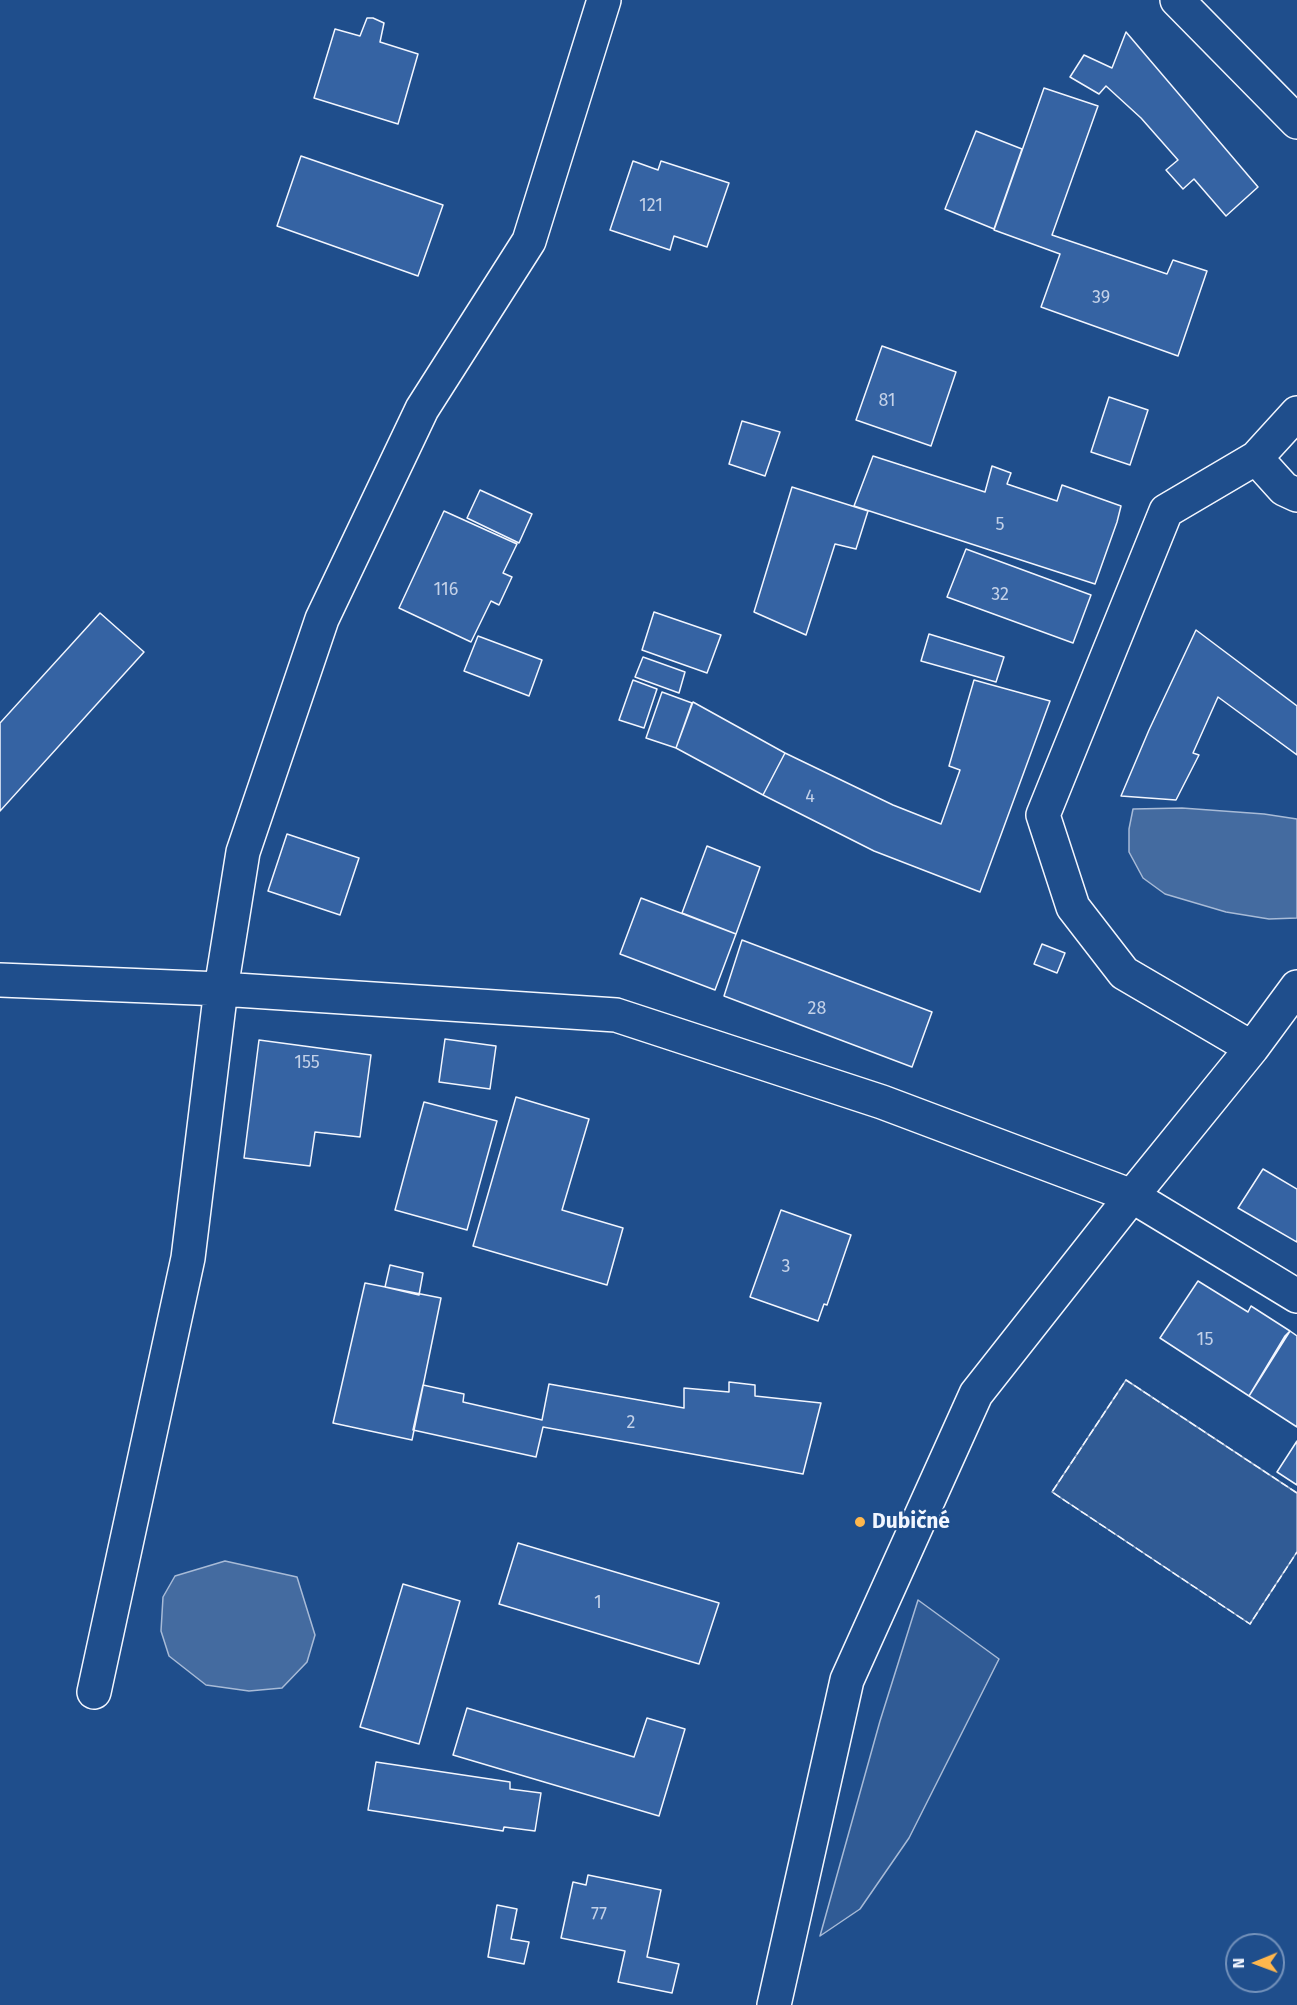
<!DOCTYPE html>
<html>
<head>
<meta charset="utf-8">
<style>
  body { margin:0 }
  #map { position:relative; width:1297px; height:2005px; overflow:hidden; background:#1f4e8c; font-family:"Fira Sans",sans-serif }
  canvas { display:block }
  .north { position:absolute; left:1225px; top:1933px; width:60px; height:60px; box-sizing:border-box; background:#1f4e8c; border:2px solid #7391ba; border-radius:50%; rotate:269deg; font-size:16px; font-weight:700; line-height:24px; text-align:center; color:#f2f6ff }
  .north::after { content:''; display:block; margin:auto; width:21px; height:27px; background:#ffb74d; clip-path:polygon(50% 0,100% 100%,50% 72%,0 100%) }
</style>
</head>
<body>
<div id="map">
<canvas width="1297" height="2005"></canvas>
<div class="north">N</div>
</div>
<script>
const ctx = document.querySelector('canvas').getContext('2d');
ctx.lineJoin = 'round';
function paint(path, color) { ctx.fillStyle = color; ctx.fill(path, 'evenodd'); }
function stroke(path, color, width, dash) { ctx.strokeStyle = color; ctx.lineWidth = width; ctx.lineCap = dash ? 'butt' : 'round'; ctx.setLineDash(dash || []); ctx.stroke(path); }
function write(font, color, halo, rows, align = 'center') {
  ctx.font = font + ' "Fira Sans",sans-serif'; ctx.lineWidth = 4.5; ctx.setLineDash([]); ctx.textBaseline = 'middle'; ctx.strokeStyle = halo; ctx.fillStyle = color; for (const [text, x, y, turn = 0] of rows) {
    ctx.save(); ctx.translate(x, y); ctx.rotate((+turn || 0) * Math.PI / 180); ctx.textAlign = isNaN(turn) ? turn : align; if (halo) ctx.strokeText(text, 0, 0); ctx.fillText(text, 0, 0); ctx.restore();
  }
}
const built = new Path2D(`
  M 1126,1380 L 1297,1493 L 1297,1552 L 1250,1624 L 1052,1492 Z
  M 918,1600 L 999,1659 L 909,1838 L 860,1909 L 820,1936 L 880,1721 Z`);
paint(built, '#305b95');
stroke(built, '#a8bbd7', 1.5);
const water = new Path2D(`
  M 1182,808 L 1264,814 L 1297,819 L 1297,918 L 1269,919 L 1226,912 L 1165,894 L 1143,878 L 1129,852 L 1129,829 L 1133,809 Z
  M 225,1561 L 297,1577 L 315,1635 L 307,1662 L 282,1688 L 249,1691 L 206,1685 L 169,1656 L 161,1631 L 163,1597 L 175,1576 Z`);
paint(water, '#446ba0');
stroke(water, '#a8bbd7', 1.5);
const building = new Path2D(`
  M 367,18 L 373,18 L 384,23 L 380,42 L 418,54 L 398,124 L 314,98 L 335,29 L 360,36 Z
  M 1126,32 L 1258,187 L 1226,216 L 1194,179 L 1183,189 L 1166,170 L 1178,160 L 1141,118 L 1106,86 L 1099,94 L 1070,77 L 1084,55 L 1112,68 Z
  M 1044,88 L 1098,106 L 1052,235 L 1167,274 L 1173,260 L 1207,271 L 1178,356 L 1041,307 L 1060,254 L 994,230 Z
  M 976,131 L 1022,149 L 994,229 L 945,209 Z
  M 301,156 L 443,205 L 418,276 L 277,226 Z
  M 633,161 L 658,170 L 661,161 L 729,183 L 707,247 L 674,236 L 670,250 L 610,230 Z
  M 882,346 L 956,372 L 931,446 L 856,420 Z
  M 1109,397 L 1148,410 L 1130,465 L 1091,452 Z
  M 742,421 L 780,432 L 765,476 L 729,464 Z
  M 873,456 L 985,492 L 992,466 L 1011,473 L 1007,484 L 1057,501 L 1062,485 L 1121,506 L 1117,522 L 1095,584 L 854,506 Z
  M 792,487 L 868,511 L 856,549 L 835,544 L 806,635 L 754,612 Z
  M 480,490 L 532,514 L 519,543 L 467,518 Z
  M 444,511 L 517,544 L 503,573 L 512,577 L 499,605 L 491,601 L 471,642 L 399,608 Z
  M 966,549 L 1091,595 L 1073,643 L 947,597 Z
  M 654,612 L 721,635 L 707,673 L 642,650 Z
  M 100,613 L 144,652 L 0,811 L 0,723 Z
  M 1196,630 L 1297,706 L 1297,755 L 1218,697 L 1193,753 L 1199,755 L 1176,800 L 1121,796 L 1149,730 Z
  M 929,634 L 1004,657 L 996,682 L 921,661 Z
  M 478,636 L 542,660 L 529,696 L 464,671 Z
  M 643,657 L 685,672 L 679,693 L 635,677 Z
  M 633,680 L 657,689 L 644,728 L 619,720 Z
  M 974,680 L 1050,701 L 980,892 L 874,851 L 763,795 L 785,753 L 893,805 L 941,824 L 960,770 L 949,766 Z
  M 662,692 L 692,703 L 676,748 L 646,738 Z
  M 693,702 L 785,753 L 763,795 L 676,748 Z
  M 287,834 L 359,858 L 340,915 L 268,891 Z
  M 707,846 L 760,867 L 736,934 L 682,913 Z
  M 641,898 L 736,934 L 715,990 L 620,954 Z
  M 742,940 L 932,1012 L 912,1067 L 724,996 Z
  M 1042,944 L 1065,953 L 1057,973 L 1034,964 Z
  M 445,1039 L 496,1046 L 490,1089 L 439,1082 Z
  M 259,1040 L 371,1055 L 360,1137 L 315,1132 L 310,1166 L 244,1158 Z
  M 516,1097 L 589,1119 L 562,1210 L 623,1228 L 607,1285 L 473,1246 Z
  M 424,1102 L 497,1121 L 467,1230 L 395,1210 Z
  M 1263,1169 L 1297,1189 L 1297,1242 L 1238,1208 Z
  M 781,1210 L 851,1235 L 827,1305 L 824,1304 L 818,1321 L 750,1297 Z
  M 390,1265 L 423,1273 L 419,1295 L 385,1287 Z
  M 1198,1281 L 1248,1312 L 1251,1306 L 1290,1331 L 1285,1336 L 1249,1396 L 1160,1338 Z
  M 365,1283 L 441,1298 L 412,1440 L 333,1423 Z
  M 1290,1331 L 1297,1336 L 1297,1427 L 1249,1396 Z
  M 729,1382 L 755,1385 L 755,1396 L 821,1403 L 803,1474 L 543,1427 L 536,1457 L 413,1430 L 423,1385 L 464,1394 L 463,1402 L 542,1420 L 549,1384 L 684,1408 L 684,1388 L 729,1392 Z
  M 1297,1441 L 1297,1485 L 1277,1472 Z
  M 518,1543 L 719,1603 L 699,1664 L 499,1604 Z
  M 403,1584 L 460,1601 L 419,1744 L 360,1727 Z
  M 467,1708 L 634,1757 L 647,1718 L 685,1729 L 659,1816 L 453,1755 Z
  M 376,1762 L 510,1782 L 510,1789 L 541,1793 L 535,1831 L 504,1827 L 503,1831 L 368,1810 Z
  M 588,1875 L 661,1890 L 647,1957 L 679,1964 L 672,1993 L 618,1982 L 625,1951 L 561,1938 L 573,1882 L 586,1885 Z
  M 497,1905 L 517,1909 L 511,1939 L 529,1942 L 524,1964 L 488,1957 Z`);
paint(building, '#3563a3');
stroke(building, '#f2f6ff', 1.5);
const minor = new Path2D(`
  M 1177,0 L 1297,122
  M 1256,458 L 1284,489 L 1297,495
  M 0,980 L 221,989 L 616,1015 L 882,1102 L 1132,1196 L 1297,1296
  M 1252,1048 L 1124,973 L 1073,907 L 1043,815 L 1166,511 L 1256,458 L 1297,413
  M 94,1692 L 188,1258 L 221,989 L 243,852 L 322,619 L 422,409 L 529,241 L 604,0
  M 774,2005 L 847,1680 L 976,1394 L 1132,1196 L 1252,1048 L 1297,987`);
stroke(minor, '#f2f6ff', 36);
stroke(minor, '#1f4e8c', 33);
stroke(new Path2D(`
  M 1297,1493 L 1126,1380 L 1052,1492 L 1250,1624 L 1297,1552`), '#f2f6ff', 1.5, [8, 3]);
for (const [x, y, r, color] of [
  [860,1522,6,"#ffb74d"]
]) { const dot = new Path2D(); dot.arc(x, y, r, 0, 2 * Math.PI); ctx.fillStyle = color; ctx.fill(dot); stroke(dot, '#1f4e8c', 2); }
write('18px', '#c3d1e8', null, [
  ["121",651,206],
  ["39",1101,298],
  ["81",887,401],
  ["5",1000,525],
  ["116",446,590],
  ["32",1000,595],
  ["4",810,797],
  ["28",817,1009],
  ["155",307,1063],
  ["3",786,1267],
  ["15",1205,1340],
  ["2",631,1423],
  ["1",598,1603],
  ["77",599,1915]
]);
write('bold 21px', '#f2f6ff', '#1f4e8c', [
  ["Dubičné",872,1522]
], 'left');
</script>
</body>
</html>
